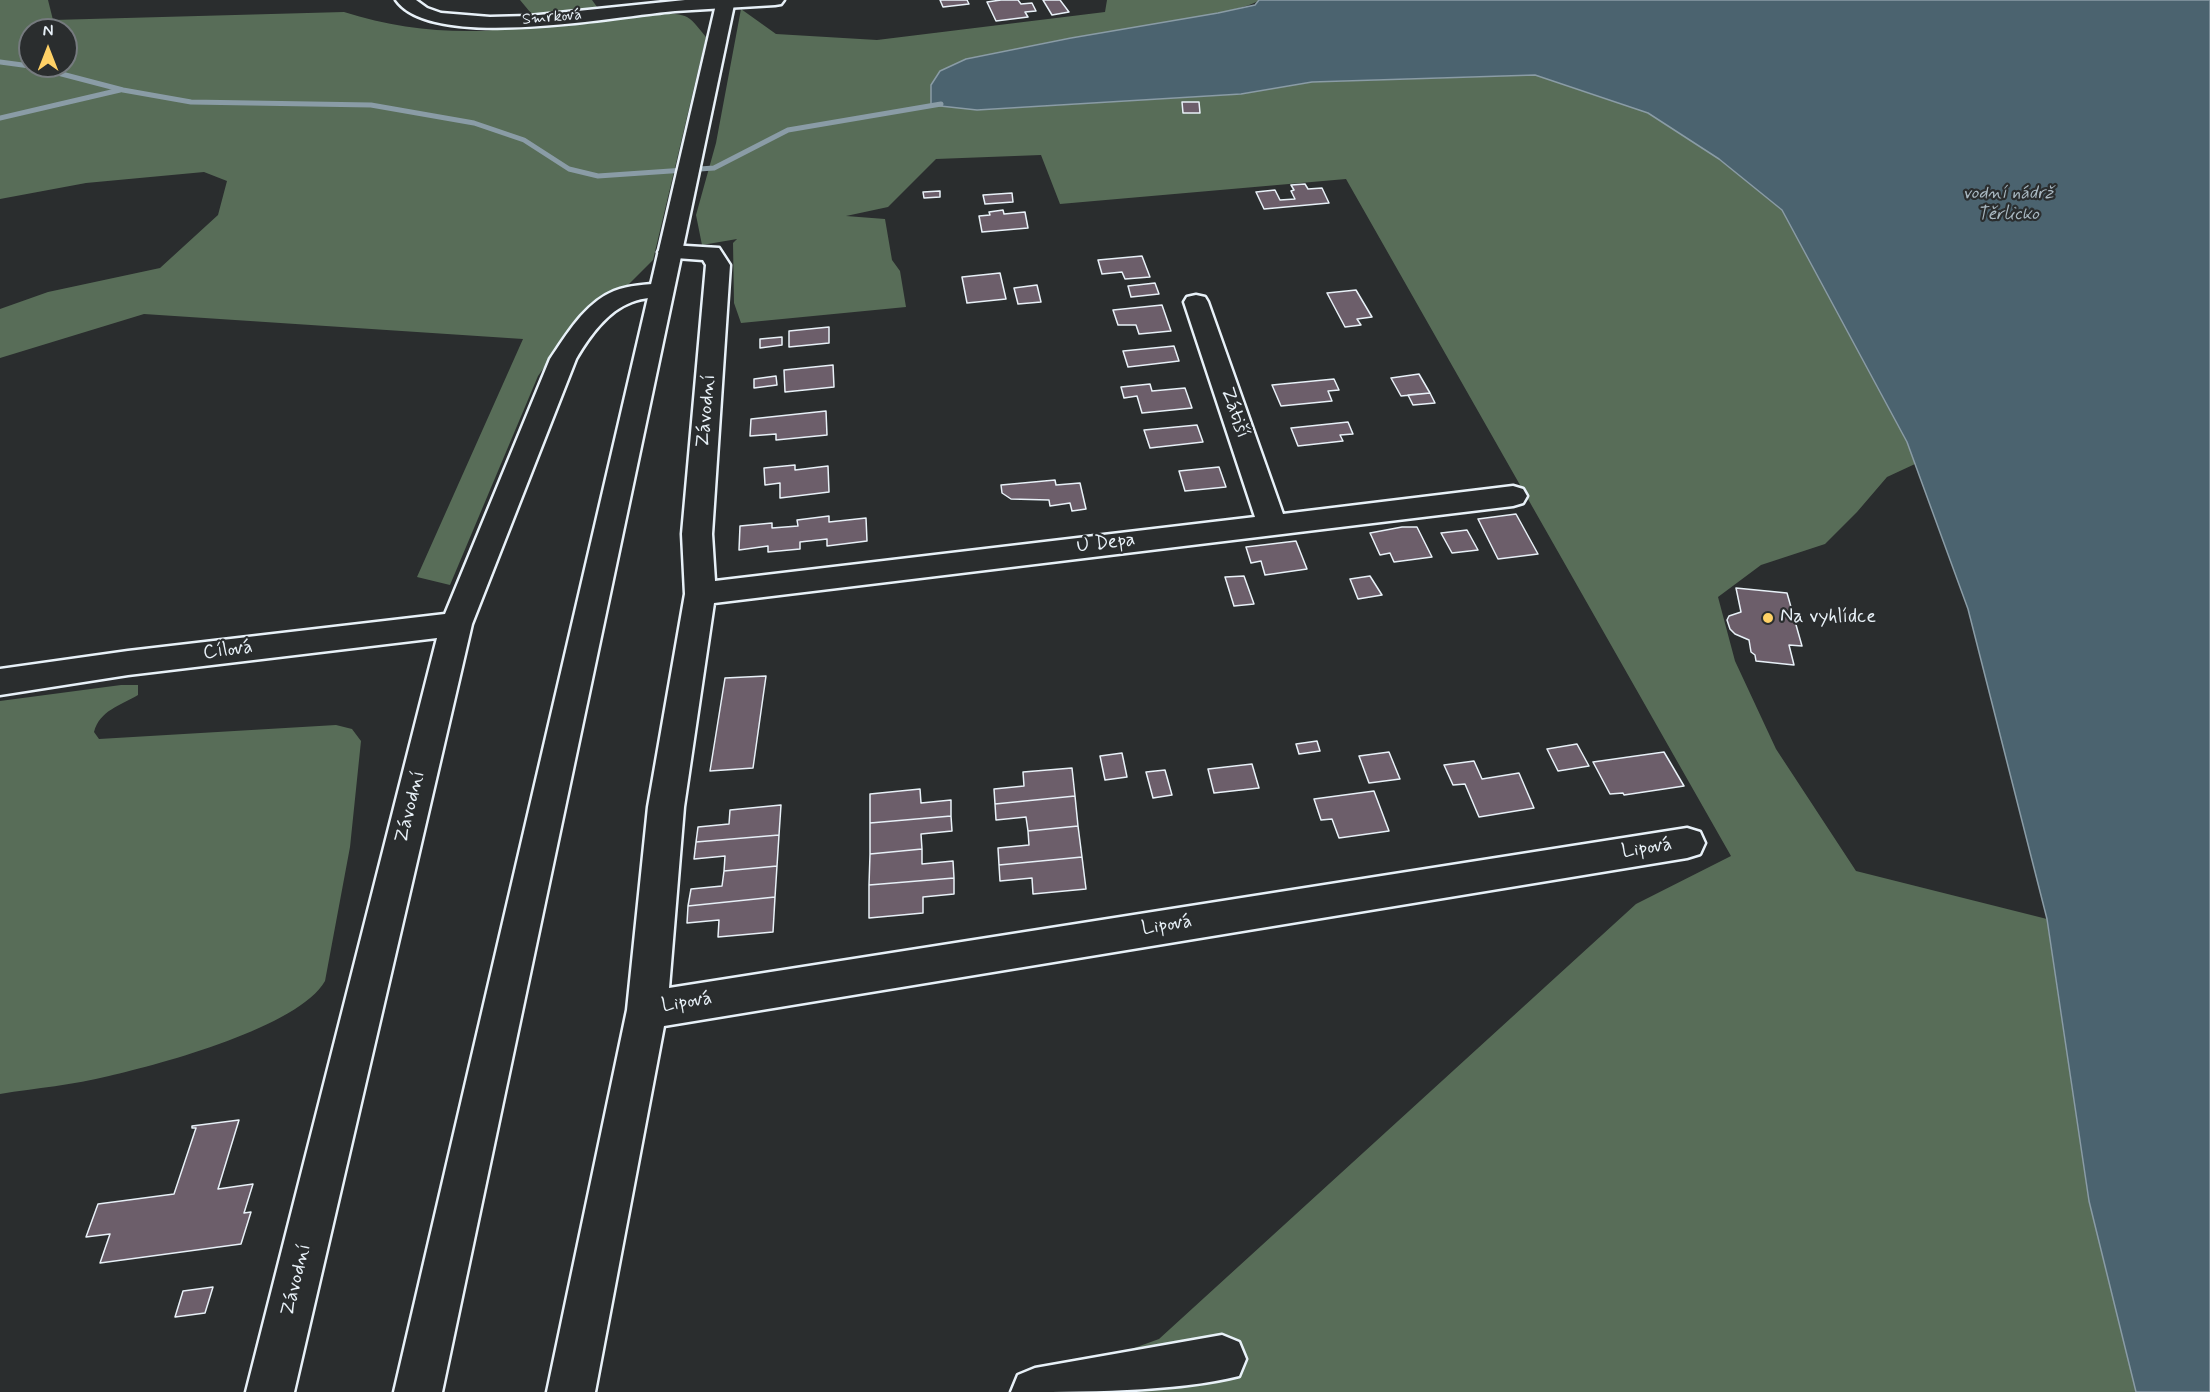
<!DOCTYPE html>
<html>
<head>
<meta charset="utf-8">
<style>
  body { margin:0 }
  #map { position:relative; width:2210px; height:1392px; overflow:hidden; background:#2a2d2e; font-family:Mynerve,sans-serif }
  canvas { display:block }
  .north { position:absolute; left:18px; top:18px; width:60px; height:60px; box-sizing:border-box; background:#2a2d2e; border:2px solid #767b7f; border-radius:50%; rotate:0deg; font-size:16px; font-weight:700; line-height:24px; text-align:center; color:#e8f1f8 }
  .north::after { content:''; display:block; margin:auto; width:21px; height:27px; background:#ffd166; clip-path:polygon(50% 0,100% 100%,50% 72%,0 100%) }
</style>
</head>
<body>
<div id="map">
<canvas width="2210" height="1392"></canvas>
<div class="north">N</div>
</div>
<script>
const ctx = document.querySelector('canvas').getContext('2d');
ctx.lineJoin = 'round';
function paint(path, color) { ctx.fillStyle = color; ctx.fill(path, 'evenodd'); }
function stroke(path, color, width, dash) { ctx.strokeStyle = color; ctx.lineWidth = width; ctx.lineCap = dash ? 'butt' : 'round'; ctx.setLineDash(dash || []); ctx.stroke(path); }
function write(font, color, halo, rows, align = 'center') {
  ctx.font = font + ' Mynerve,sans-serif'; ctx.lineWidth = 4.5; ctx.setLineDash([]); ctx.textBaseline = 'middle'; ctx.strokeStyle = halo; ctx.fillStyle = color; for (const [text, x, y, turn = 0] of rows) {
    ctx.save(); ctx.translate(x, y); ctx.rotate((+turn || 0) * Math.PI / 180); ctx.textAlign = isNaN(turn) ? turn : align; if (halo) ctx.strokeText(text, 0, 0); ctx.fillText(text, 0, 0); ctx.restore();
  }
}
paint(new Path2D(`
  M 0,0 L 48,0 L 53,20 L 344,12 C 388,26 432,32 478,31 C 518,30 660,3 687,17 C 694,21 700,30 706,37 L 653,260 L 629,284 L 584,312 L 538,376 L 450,585 L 417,577 L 523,339 L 144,314 L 0,358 L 0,309 L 48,292 L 160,268 L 218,215 L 227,181 L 204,172 L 86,183 L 0,199 ZM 30,30 L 66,30 L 66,66 L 30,66 Z
  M 520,0 L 592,0 L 600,11 L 535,18 Z
  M 1107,0 L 1259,0 C 1247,13 1099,33 1070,38 C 1036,45 1001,52 966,59 L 977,110 L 1241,94 L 1312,82 L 1535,75 L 1648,113 L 1719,159 L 1782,210 L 1907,442 L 1915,464 L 1887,477 L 1857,512 L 1825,544 L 1761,565 L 1718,597 L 1735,661 L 1776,749 L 1856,871 L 2047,919 L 2089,1201 L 2136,1392 L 1013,1392 L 1159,1339 L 1636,904 L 1731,856 L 1346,179 L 1060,204 L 1041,155 L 936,159 L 888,207 L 846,216 L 885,219 L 892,260 L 900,271 L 906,307 L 741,323 L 734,303 L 733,243 L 737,239 L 702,245 L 696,215 L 716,143 L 741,9 L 776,34 L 877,40 L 1105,12 Z
  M 121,685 L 138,685 L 138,695 C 120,706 100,710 94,732 L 99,739 L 336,725 L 352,729 L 361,741 L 350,847 L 325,981 C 299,1027 161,1064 109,1076 C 74,1085 36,1088 0,1094 L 0,701 Z`), '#586d58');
const water = new Path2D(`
  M 1259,0 L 2210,0 L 2210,1392 L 2136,1392 L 2089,1201 L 2047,919 L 1968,609 L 1907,442 L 1782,210 L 1719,159 L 1648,113 L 1535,75 L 1312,82 L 1241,94 L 977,110 L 931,105 L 931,85 L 940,71 L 966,59 L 1071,38 L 1218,13 L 1255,5 Z`);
paint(water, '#4b636f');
stroke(water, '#8a9ca6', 1.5);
stroke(new Path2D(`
  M 0,62 L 30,66
  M 31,66 L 123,90 L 191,102 L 371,105 L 474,123 L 524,140 L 569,169 L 598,176 L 714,168 L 788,130 L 941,104
  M 0,118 L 120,90`), '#8a9ca6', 5);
const building = new Path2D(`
  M 940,0 L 967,0 L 969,4 L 943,7 Z
  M 1001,0 L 1018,0 L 1021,4 L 1032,3 L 1036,11 L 1025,12 L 1028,17 L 996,21 L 987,2 Z
  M 1043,0 L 1060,0 L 1069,12 L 1052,15 Z
  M 1182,102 L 1199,102 L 1200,113 L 1183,113 Z
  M 1305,184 L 1308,189 L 1322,188 L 1329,203 L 1264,209 L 1256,192 L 1275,190 L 1280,200 L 1295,199 L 1291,191 L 1294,190 L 1291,185 Z
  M 940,191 L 940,197 L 924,198 L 923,192 Z
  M 1012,193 L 1013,202 L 985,204 L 983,195 Z
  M 1003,210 L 1004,214 L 1025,212 L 1028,228 L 982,232 L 979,216 L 990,215 L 989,212 Z
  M 1142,256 L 1150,277 L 1125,279 L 1122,272 L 1102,274 L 1098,260 Z
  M 1000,273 L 1006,299 L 967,303 L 962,277 Z
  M 1155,283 L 1159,294 L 1131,297 L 1128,286 Z
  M 1037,285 L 1041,302 L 1018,304 L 1014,288 Z
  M 1356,290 L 1372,317 L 1357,319 L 1361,325 L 1345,327 L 1327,293 Z
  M 1162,305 L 1171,331 L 1139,334 L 1136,325 L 1118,325 L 1113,310 Z
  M 829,327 L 829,343 L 789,347 L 789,331 Z
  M 782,337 L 782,345 L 760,348 L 760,339 Z
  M 1174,346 L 1179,361 L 1128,367 L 1123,351 Z
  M 833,365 L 834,387 L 785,392 L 784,370 Z
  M 1419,374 L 1430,393 L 1401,396 L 1391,378 Z
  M 776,376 L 777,385 L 754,388 L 754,379 Z
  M 1334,379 L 1339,390 L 1328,391 L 1332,401 L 1281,406 L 1272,385 Z
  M 1150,384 L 1152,391 L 1185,388 L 1192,408 L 1142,413 L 1137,396 L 1124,398 L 1121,387 Z
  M 1430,393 L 1435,403 L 1413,405 L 1408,395 Z
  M 826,411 L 827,435 L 776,440 L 776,434 L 750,436 L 751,419 Z
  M 1348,422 L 1353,434 L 1340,435 L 1343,441 L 1298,446 L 1291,428 Z
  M 1197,425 L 1203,442 L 1150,448 L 1144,430 Z
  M 795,465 L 795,470 L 828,466 L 829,492 L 780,498 L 780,483 L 765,485 L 764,468 Z
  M 1219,467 L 1226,487 L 1185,491 L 1179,471 Z
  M 1055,480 L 1056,485 L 1080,483 L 1086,509 L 1072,511 L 1070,503 L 1050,506 L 1049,500 L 1011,499 L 1002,493 L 1001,485 Z
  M 1516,514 L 1538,554 L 1498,559 L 1478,519 Z
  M 829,516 L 829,522 L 866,518 L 867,541 L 827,546 L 827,539 L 800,542 L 800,549 L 768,552 L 768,546 L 739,550 L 740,526 L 772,523 L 772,528 L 798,526 L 797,520 Z
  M 1402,527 L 1417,527 L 1432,557 L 1394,562 L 1390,553 L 1380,555 L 1370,533 Z
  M 1467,530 L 1478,550 L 1452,553 L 1441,533 Z
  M 1296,541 L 1307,569 L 1265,575 L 1261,561 L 1251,563 L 1246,547 Z
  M 1244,576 L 1254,604 L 1234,606 L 1225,577 Z
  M 1370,576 L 1382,595 L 1358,599 L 1350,579 Z
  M 1736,588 L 1787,593 L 1802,646 L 1789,645 L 1794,665 L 1756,661 L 1755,655 L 1751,652 L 1749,640 L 1735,634 L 1730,629 L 1727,620 L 1729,616 L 1741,612 Z
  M 766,676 L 753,768 L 710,771 L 725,678 Z
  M 1317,741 L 1320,751 L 1299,754 L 1296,744 Z
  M 1577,744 L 1589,766 L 1558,771 L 1547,749 Z
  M 1389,752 L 1400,779 L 1369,783 L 1359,756 Z
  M 1664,752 L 1684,786 L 1624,795 L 1623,793 L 1610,794 L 1593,762 Z
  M 1122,753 L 1127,777 L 1105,780 L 1100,756 Z
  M 1474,761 L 1482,779 L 1519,773 L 1534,808 L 1479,817 L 1465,784 L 1453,785 L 1444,765 Z
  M 1252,764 L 1259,788 L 1214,793 L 1208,769 Z
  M 1072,768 L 1075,796 L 995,804 L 994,789 L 1024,786 L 1023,772 Z
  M 1165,770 L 1172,795 L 1153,798 L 1146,772 Z
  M 920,789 L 921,803 L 951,800 L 951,816 L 870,823 L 870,794 Z
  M 1374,791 L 1389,831 L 1339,838 L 1332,819 L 1321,820 L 1314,799 Z
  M 1075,796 L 1078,826 L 1028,831 L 1026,817 L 996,820 L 995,804 Z
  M 781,805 L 779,835 L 696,842 L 698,827 L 729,824 L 730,810 Z
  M 951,816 L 952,831 L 921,834 L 922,849 L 870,854 L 870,823 Z
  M 1078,826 L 1082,857 L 999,865 L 998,848 L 1029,845 L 1028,831 Z
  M 779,835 L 777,866 L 724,871 L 725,856 L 694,859 L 696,842 Z
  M 922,849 L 922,864 L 953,861 L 954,878 L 869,885 L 870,854 Z
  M 1082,857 L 1086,889 L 1033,894 L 1032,878 L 1000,881 L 999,865 Z
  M 777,866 L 775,897 L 688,906 L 691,889 L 722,886 L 724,871 Z
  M 954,878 L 954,894 L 923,897 L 923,913 L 869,918 L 869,885 Z
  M 775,897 L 773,932 L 718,937 L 719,920 L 687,923 L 688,906 Z
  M 239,1120 L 218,1189 L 253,1184 L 244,1213 L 251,1212 L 241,1244 L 100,1263 L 110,1234 L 86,1237 L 98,1204 L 174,1194 L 196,1128 L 192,1128 L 192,1126 Z
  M 213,1287 L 205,1313 L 175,1317 L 183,1291 Z`);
paint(building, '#6c5e6a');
stroke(building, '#e8f1f8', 1.5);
const street = new Path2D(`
  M 396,0 L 416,0 L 427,8 L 441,13 L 490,17 L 529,16 L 685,0 L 784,0 L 781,4 L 775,5 C 742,7 708,9 675,11 C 617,16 432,52 396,0 Z
  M 670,245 L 719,248 L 730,265 L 712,534 L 715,581 L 1255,517 L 1184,302 L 1187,297 L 1196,295 L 1205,297 L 1208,302 L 1283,514 L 1513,486 L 1523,489 L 1527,496 L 1523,503 L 1513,506 L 714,603 L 684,807 L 669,988 L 1687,828 L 1700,832 L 1705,843 L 1700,854 L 1687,858 L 664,1026 L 595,1392 L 547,1392 L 627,1010 L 648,807 L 685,594 L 682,534 L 706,265 L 703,260 L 662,257 L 658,252 L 662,247 Z
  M 661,283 L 670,285 L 673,290 L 670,295 C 657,298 643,297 632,302 C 607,311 589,337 576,359 L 472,624 L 294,1392 L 246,1392 L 437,638 L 128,675 L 0,695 L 0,669 L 128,651 L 445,614 L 550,359 C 567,334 585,303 614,291 C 629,285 646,285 661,283 Z
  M 1222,1335 L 1239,1342 L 1246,1359 L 1239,1376 C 1176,1392 1079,1392 1011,1392 L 1018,1375 L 1035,1368 Z`);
const secondary = new Path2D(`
  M 717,0 L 735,0 L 442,1392 L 394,1392 Z`);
stroke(street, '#e8f1f8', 5);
stroke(secondary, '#e8f1f8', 5);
paint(street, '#2a2d2e');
paint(secondary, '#2a2d2e');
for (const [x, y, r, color] of [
  [1768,618,6,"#ffd166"]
]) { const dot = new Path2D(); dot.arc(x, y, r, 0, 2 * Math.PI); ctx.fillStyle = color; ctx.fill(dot); stroke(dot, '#2a2d2e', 2); }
write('16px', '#e8f1f8', '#2a2d2e', [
  ["Smrková",552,18,-5]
]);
write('italic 18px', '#a9b8c1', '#2a2d2e', [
  ["vodní nádrž",2008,194],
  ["Těrlicko",2008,215]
]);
write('20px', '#e8f1f8', '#2a2d2e', [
  ["Závodní",707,411,-85],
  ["Zátiší",1234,413,71],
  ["U Depa",1106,544,-7],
  ["Cílová",228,651,-7],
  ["Závodní",411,807,-76],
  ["Lipová",1647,849,-9],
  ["Lipová",1167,926,-9],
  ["Lipová",687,1003,-9],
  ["Závodní",297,1280,-76]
]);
write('20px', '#e8f1f8', '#2a2d2e', [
  ["Na vyhlídce",1780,618]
], 'left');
</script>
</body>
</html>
